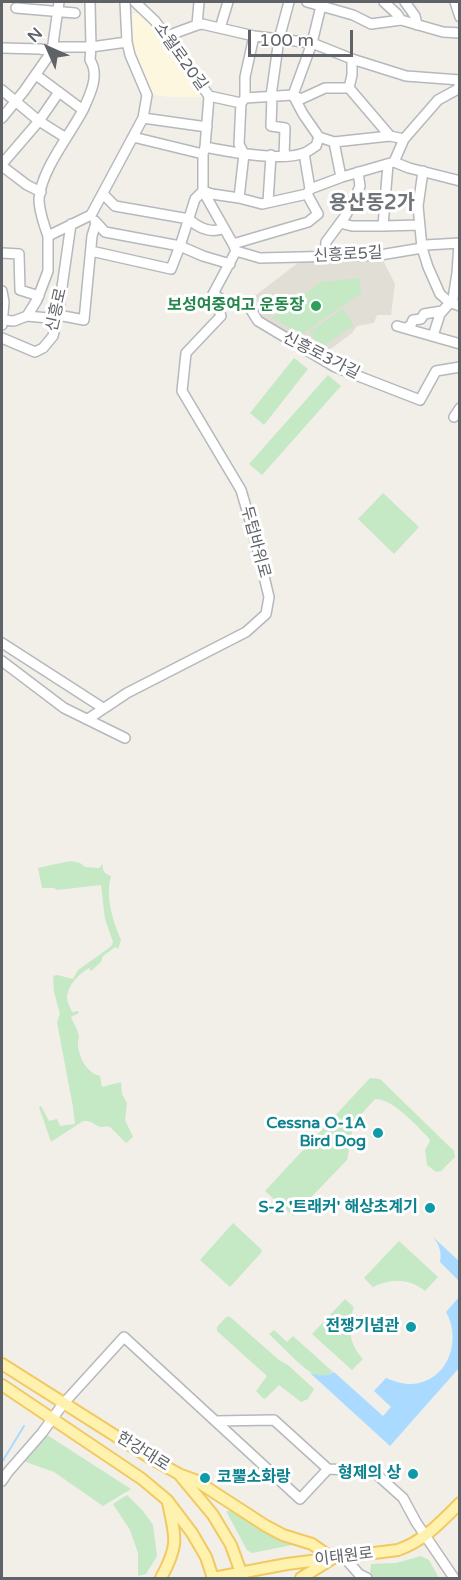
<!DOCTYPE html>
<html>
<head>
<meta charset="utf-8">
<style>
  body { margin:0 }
  #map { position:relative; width:461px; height:1580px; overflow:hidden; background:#f1efe8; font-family:"Varela Round",sans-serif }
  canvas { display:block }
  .frame { position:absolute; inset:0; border:3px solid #5f6368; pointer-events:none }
  .north { position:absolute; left:18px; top:18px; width:60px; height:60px; -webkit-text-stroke:4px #fff; paint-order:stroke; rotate:315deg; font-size:16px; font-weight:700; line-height:24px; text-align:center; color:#5f6368 }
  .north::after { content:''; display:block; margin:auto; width:21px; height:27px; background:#5f6368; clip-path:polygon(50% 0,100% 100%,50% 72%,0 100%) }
  .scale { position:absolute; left:248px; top:30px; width:105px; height:27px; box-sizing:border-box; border:3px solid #5f6368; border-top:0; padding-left:8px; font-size:18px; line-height:21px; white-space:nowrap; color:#5f6368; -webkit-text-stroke:4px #fff; paint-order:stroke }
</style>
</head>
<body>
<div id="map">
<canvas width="461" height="1580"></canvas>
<div class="frame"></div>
<div class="north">N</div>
<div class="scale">100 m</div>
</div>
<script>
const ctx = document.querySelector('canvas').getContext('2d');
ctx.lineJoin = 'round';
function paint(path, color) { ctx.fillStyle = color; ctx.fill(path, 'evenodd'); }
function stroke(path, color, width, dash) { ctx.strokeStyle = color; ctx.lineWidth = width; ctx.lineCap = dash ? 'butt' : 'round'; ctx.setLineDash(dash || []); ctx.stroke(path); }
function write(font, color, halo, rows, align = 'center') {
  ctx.font = font + ' "Varela Round","Noto Sans KR",sans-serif'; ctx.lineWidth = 6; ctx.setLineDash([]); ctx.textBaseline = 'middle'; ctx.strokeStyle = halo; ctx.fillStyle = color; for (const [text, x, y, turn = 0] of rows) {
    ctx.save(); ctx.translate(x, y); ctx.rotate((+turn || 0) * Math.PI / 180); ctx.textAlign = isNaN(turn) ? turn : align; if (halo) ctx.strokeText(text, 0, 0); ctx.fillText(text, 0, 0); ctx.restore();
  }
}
paint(new Path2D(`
  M 134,13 L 139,13 L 159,33 L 204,97 L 169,97 L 149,94 L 132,53 L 127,15 Z`), '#fef7e0');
paint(new Path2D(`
  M 377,256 L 381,256 L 395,284 L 391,315 L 377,315 L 374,323 L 357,326 L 352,333 L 324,354 L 258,316 L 247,302 L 299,262 Z`), '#e1ded6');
paint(new Path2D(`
  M 360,278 L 361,293 L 302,334 L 272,318 L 321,282 Z
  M 343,309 L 354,325 L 321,348 L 310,332 Z
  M 294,358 L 308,369 L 264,425 L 250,413 Z
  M 328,375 L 341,386 L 262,475 L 249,464 Z
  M 383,493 L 419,527 L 394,554 L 358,519 Z
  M 70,861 L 80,863 L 85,867 L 99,868 L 103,864 C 102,871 105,874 111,876 C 105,897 113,921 121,940 L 118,949 L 115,947 L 103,956 L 101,962 L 91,971 L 89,968 C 80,973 68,985 67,997 C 67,1002 70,1007 72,1012 L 78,1011 L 79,1013 L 71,1017 C 73,1022 78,1030 79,1036 C 79,1039 77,1042 78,1045 C 79,1058 87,1073 100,1076 L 102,1087 L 121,1082 L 122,1094 L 127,1103 L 125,1120 L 133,1137 L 126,1143 L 110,1127 C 107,1126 104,1127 101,1127 C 94,1126 94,1120 83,1121 L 51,1142 L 39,1107 L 41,1106 L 49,1121 L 57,1119 L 60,1126 L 75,1124 L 73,1107 L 57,1022 L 60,1014 L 54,992 L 53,976 L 57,975 L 73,979 L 78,970 L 109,948 L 112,945 L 113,942 L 105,919 L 101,885 L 57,890 L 54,888 L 42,888 L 38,868 Z
  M 370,1078 L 380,1079 L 454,1151 L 455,1157 L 441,1171 L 436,1172 L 427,1165 L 425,1150 L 430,1141 L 428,1137 C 416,1125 392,1098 375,1099 L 354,1122 L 347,1160 L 293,1216 L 265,1191 Z
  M 233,1223 L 262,1250 L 261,1253 L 230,1287 L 200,1260 Z
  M 399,1241 L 438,1277 L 425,1291 C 410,1278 390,1278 373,1287 L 364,1278 Z
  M 345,1299 L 354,1307 C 347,1326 349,1344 363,1359 L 352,1370 L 312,1334 Z
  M 229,1316 L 279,1360 L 288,1365 L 314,1389 L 308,1399 L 301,1402 L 279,1385 L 266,1398 L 264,1399 L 256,1391 L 267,1376 L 217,1331 L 217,1327 L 225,1318 Z
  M 274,1330 L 287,1342 L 293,1336 L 333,1372 C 329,1375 324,1377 319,1376 C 308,1375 279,1343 269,1334 Z
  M 47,1435 L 131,1489 L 103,1506 L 54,1472 L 23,1461 Z
  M 127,1495 L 143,1511 L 153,1525 L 157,1556 L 146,1574 L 138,1576 L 138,1553 L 130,1530 L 113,1504 Z
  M 226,1511 L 233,1511 L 276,1535 L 297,1544 L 252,1553 L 247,1550 Z
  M 421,1556 L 429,1560 L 439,1578 L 376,1578 L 370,1575 L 371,1564 L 396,1563 Z`), '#c5e8c5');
paint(new Path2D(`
  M 433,1237 L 459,1261 L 459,1281 L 440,1262 C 442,1252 439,1244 433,1237 Z
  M 459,1297 L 459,1368 L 390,1446 L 310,1373 C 319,1376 326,1377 334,1372 L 383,1416 L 391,1407 L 374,1391 L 386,1378 C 396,1382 408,1386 419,1383 C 450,1376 461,1338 446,1312 Z`), '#aadaff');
stroke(new Path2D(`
  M 2,1462 L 24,1426`), '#aadaff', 2);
const minor = new Path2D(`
  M 135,2 L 155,21 L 209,96 L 205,147 L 203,154 L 203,191 L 233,244 L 236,251 L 213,294
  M 307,2 L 353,15 L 371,24 L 401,20 L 443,32 L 460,33
  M 384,2 L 397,14 L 401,20
  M 405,2 L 415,16 L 417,25
  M 455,2 L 460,17
  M 16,8 L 75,13
  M 197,25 L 199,2
  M 220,28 L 228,2
  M 167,36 L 197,25 L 202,24 L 254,36 L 312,43 L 352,59 L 406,76 L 460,80
  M 2,48 L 40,49 L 52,51 L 56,47 L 91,47 L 127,42
  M 36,75 L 83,110 C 70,135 41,170 39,199 C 39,211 44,225 48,236
  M 349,88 L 352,75 L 352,59
  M 2,90 L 39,121 L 66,138
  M 209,96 L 241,103 L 245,98 L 293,95 L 301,99 L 325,88 L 349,88 L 390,136
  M 271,96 L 279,39 L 289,2
  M 272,96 L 271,126 L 285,128 L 284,156
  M 245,98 L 245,77 L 254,36
  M 83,110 C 90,95 100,75 90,60 L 91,47 L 90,2
  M 2,118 L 24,91 L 52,51 L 59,2
  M 143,118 L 207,127
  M 133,137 L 203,154
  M 319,137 L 303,114 L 293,95 L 312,43 L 321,6
  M 334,142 L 341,177
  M 205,147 C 230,152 281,162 304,153 C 308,152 312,148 316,146 L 319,137 L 334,142 L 390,136 L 404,139
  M 304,153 L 310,189
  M 394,162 L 404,139 L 438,100 L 458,89 L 460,82
  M 2,164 L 39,121 L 59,92
  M 2,166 L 27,185 L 41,192
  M 423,171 L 418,206 L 422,248 L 428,267 L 440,294 L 449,302 L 460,306
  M 103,194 L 115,206 L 189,219 C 198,228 212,234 224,228
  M 239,198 L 244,154 L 239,144 L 241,103
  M 268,202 L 271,155
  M 95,221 L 105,232 L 180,246 L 203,256 L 230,264
  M 340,223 L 352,226 L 383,226 L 388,164
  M 383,226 L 419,225
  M 233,244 L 308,222 L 318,214 L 307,194
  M 91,251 L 171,269 L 180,246 L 195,199 L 203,191 L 212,194 L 239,198 L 262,204 L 307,194 L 310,189 L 342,177 L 394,162 L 409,168 L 460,181
  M 236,251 L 260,258 L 380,255 L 422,248 L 426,245 L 460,243
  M 2,253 L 19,254 L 20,290 L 39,296
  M 325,257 L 326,242 L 346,215 L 355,198 L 360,186 L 358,172
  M 2,291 L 4,302 L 2,325
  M 213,294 L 226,302 L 246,302 L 258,321 L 335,367 L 420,400 L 436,371 L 460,367
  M 27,316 L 48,318 L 58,315 L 84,320 L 92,236 L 96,223
  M 2,320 L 14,321 L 27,316 L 37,300 L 48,271 L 48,236 L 91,215 L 143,118 L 147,95 L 130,55 L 127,42 L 125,2
  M 397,326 L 460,344
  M 406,328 L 411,325 L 413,320 L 421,319 L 424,314 L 442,311
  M 433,336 L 440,314 L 453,299 L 457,273 L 459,243
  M 2,338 L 35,352 L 43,348 L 53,336 L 58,315 L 71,224
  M 454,417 L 460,408
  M 2,643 L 103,708
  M 2,661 L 64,708 L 125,738
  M 88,719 L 127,693 L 246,632 L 266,614 L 269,597 L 253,531 L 241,490 L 182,391 L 186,353 L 221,316 L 213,294
  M 328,1469 L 373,1471 L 403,1498 L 416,1522 L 454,1578
  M 2,1481 L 8,1472 L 42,1433 L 63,1404 L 124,1337 C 183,1391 241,1445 300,1499 L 328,1469 L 274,1420 L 216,1421
  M 344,1557 L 359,1574 L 367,1578`);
const major = new Path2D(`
  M 2,1364 L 152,1459 L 179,1474 L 213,1515 L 231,1545 L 243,1578
  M 2,1385 L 142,1479 L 167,1500 L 192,1533 L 206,1557 L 213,1578
  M 181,1475 L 195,1480 L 266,1526 L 283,1535 L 312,1544 L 332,1558
  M 161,1578 C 179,1545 176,1539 168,1503
  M 213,1578 L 287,1564 L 398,1550 C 424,1541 441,1522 460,1503
  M 301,1578 L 330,1560`);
stroke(minor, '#b5b8bc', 12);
stroke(major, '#f2c960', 14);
stroke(minor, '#fff', 9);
stroke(major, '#fff2af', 10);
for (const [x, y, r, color] of [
  [316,306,6,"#2e9e5b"],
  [378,1133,6,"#0f9aa8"],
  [430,1208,6,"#0f9aa8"],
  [411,1327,6,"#0f9aa8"],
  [413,1474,6,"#0f9aa8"],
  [205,1478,6,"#0f9aa8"]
]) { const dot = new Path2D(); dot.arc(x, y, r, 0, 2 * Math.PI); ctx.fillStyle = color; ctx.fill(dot); stroke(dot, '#fff', 2); }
write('16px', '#5f6368', '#fff', [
  ["소월로20길",180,57,54],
  ["신흥로5길",348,255,-3],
  ["신흥로",57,310,-77],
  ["신흥로3가길",321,356,27],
  ["두텁바위로",255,542,75],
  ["한강대로",143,1452,32],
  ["이태원로",344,1557,-7]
]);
write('bold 16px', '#27864d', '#fff', [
  ["보성여중여고 운동장",304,306]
], 'right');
write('bold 16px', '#0d838f', '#fff', [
  ["Cessna O-1A",366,1124],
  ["Bird Dog",366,1142],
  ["S-2 '트래커' 해상초계기",418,1208],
  ["전쟁기념관",399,1327],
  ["형제의 상",401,1474],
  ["코뿔소화랑",217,1478,"left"]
], 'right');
write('bold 20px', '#70757a', '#fff', [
  ["용산동2가",372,204]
]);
</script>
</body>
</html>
